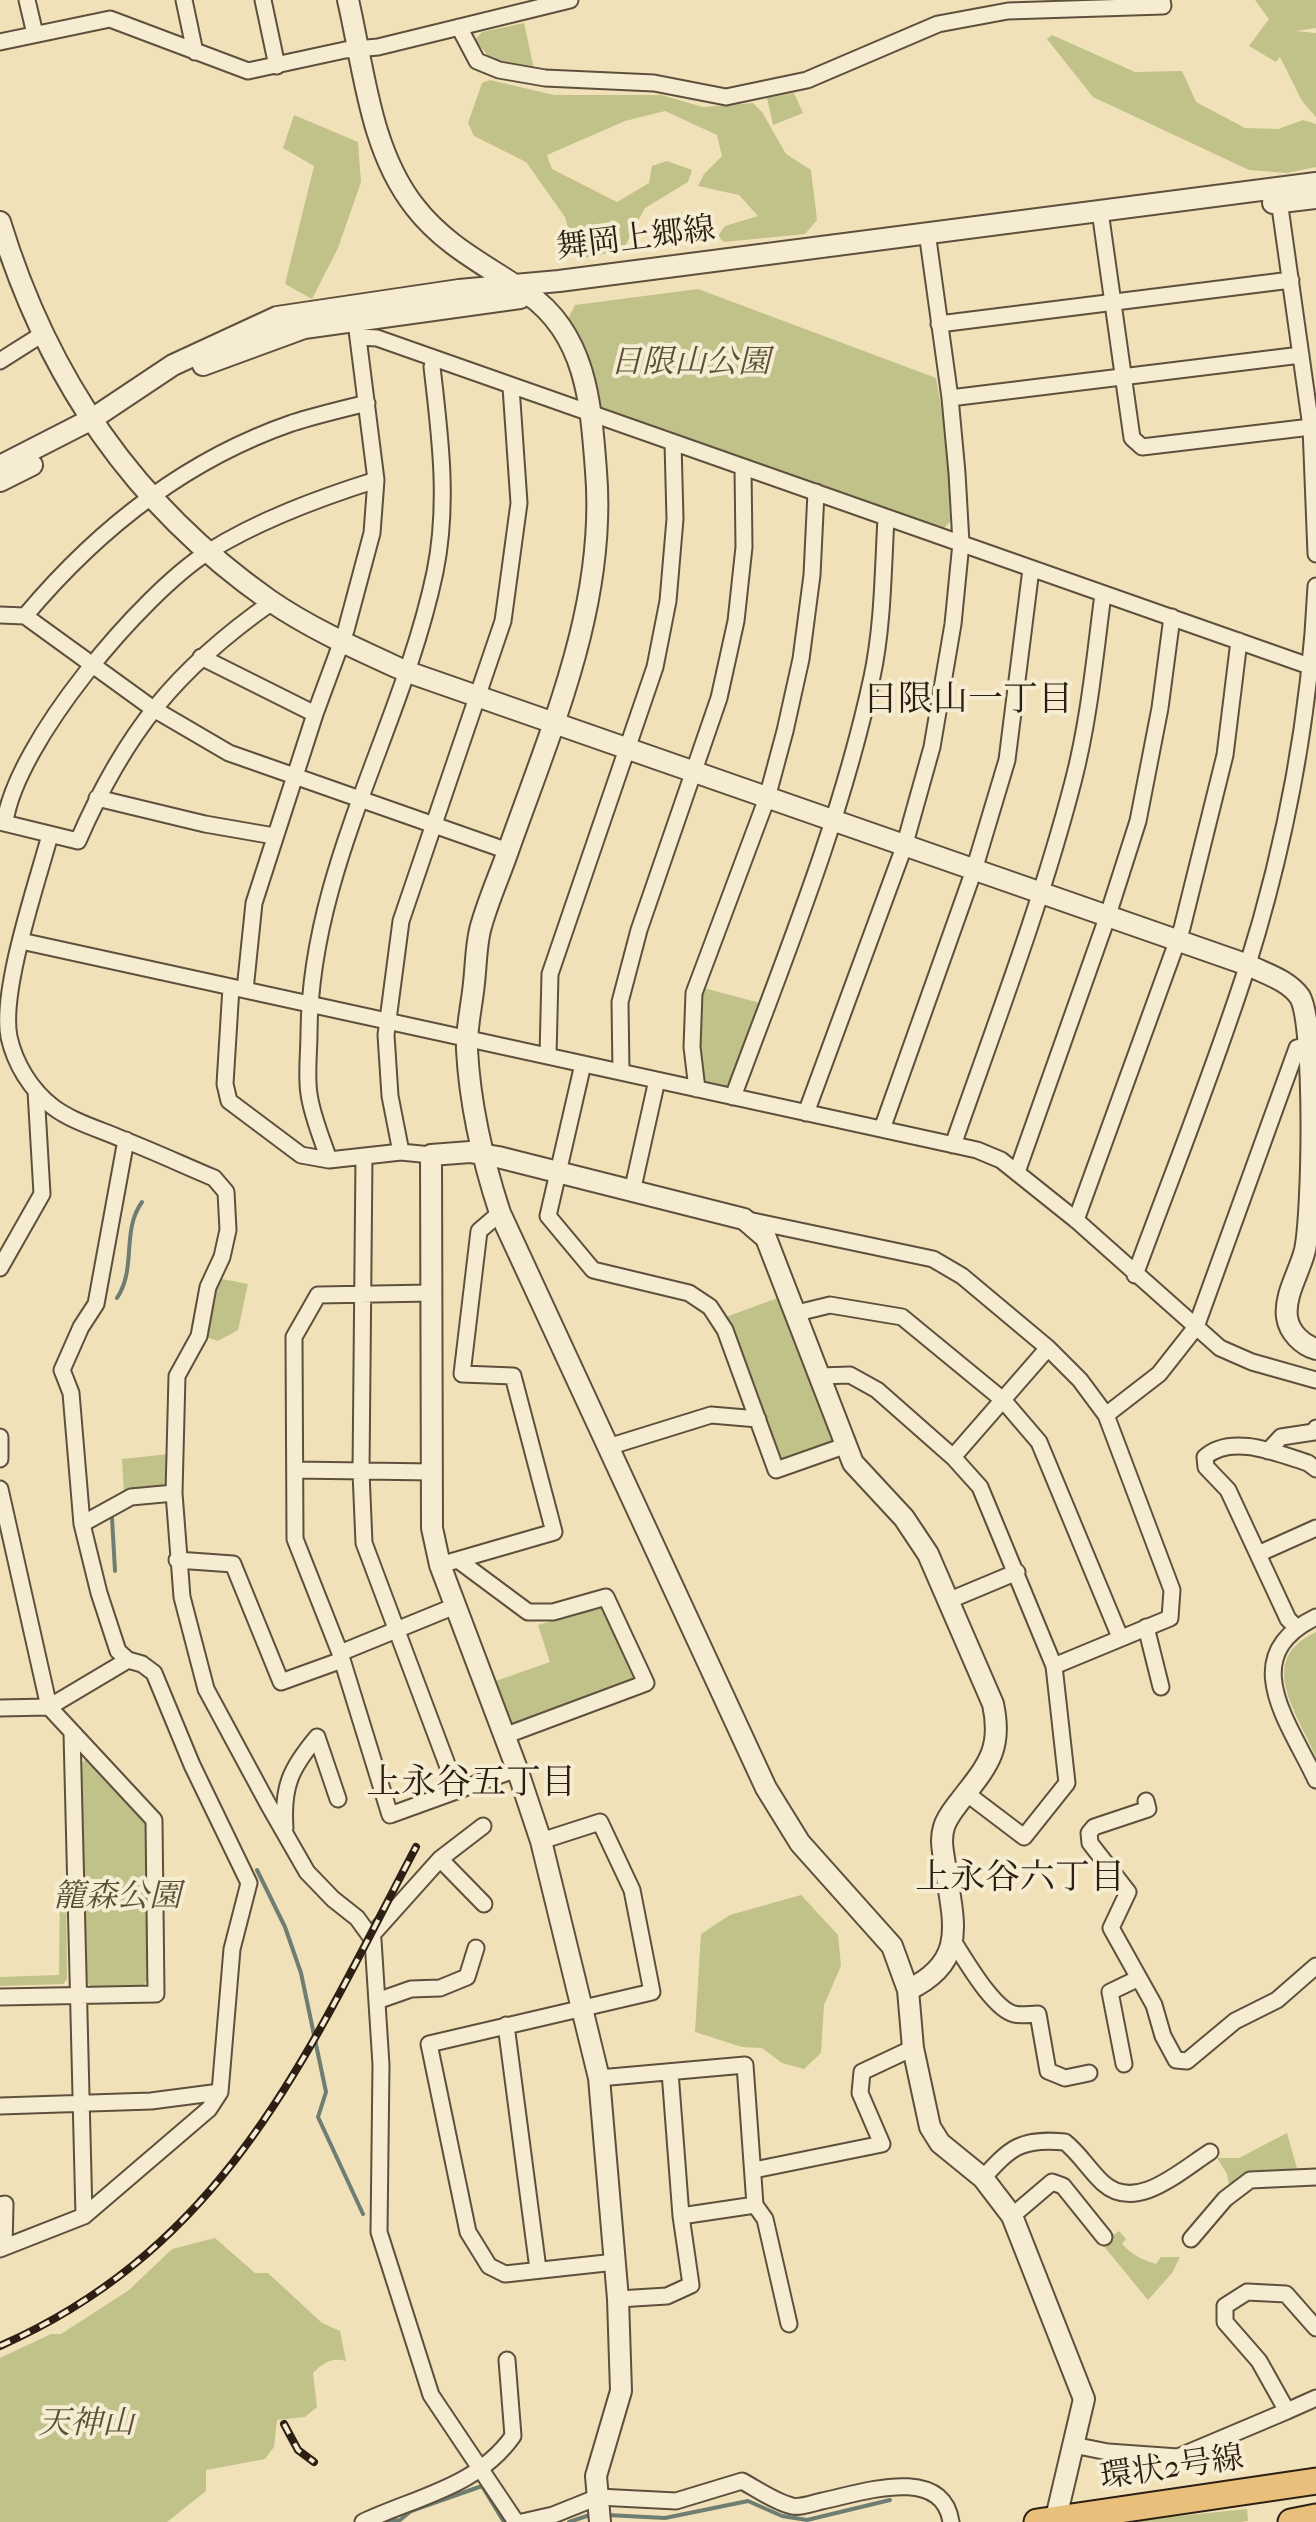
<!DOCTYPE html>
<html>
<head>
<meta charset="utf-8">
<style>
  body { margin:0 }
  canvas { display:block; background:#f0e1b8 }
</style>
</head>
<body>
<canvas width="1316" height="2522"></canvas>
<script>
const ctx = document.querySelector('canvas').getContext('2d');
ctx.lineJoin = 'round';
function paint(path, color) { ctx.fillStyle = color; ctx.fill(path, 'evenodd'); }
function stroke(path, color, width, dash) { ctx.strokeStyle = color; ctx.lineWidth = width; ctx.lineCap = dash ? 'butt' : 'round'; ctx.setLineDash(dash || []); ctx.stroke(path); }
function write(font, color, halo, rows, align = 'center') {
  ctx.font = font + ' "IM FELL French Canon","Noto Serif JP",serif'; ctx.lineWidth = 8; ctx.setLineDash([]); ctx.textBaseline = 'middle'; ctx.strokeStyle = halo; ctx.fillStyle = color; for (const [text, x, y, turn = 0] of rows) {
    ctx.save(); ctx.translate(x, y); ctx.rotate((+turn || 0) * Math.PI / 180); ctx.textAlign = isNaN(turn) ? turn : align; if (halo) ctx.strokeText(text, 0, 0); ctx.fillText(text, 0, 0); ctx.restore();
  }
}
paint(new Path2D(`
  M 1255,0 L 1316,0 L 1316,28 L 1296,31 L 1316,33 L 1316,117 L 1302,101 L 1280,57 L 1276,62 L 1249,46 L 1269,19 Z
  M 524,23 L 534,69 L 490,58 L 475,40 L 482,32 Z
  M 1052,35 L 1135,72 L 1182,71 L 1196,102 L 1245,128 L 1278,129 L 1303,120 L 1316,124 L 1316,167 L 1287,173 L 1249,170 L 1093,97 L 1047,39 Z
  M 490,80 L 554,95 L 661,95 L 703,107 L 753,103 L 762,112 L 786,154 L 811,170 L 817,220 L 805,234 L 724,242 L 718,236 L 725,226 L 758,216 L 739,195 L 698,186 L 704,174 L 722,156 L 717,135 L 665,111 L 625,121 L 547,155 L 552,169 L 617,202 L 649,183 L 652,166 L 667,161 L 692,170 L 688,182 L 645,208 L 623,250 L 584,258 L 574,251 L 565,217 L 526,162 L 474,136 L 468,123 L 482,83 Z
  M 794,93 L 803,113 L 773,125 L 767,98 Z
  M 294,115 L 358,142 L 361,182 L 338,248 L 312,299 L 285,284 L 314,166 L 283,148 Z
  M 698,289 L 936,378 L 948,446 L 950,522 L 943,529 L 606,413 L 598,403 L 585,348 L 568,319 L 575,305 Z
  M 704,988 L 760,1003 L 729,1091 L 702,1082 C 699,1054 691,1015 704,988 Z
  M 217,1278 L 248,1284 L 238,1330 L 218,1341 L 203,1336 Z
  M 783,1296 L 838,1441 L 780,1462 L 726,1317 Z
  M 169,1454 L 168,1488 L 124,1493 L 122,1459 Z
  M 602,1606 L 636,1679 L 509,1725 L 493,1682 L 550,1662 L 538,1625 Z
  M 1316,1632 L 1316,1757 C 1297,1712 1255,1660 1316,1632 Z
  M 88,1758 L 148,1820 L 151,1976 L 141,1988 L 92,1988 L 86,1981 L 79,1765 Z
  M 60,1882 L 66,1882 L 67,1979 L 63,1984 L 0,1986 L 0,1977 L 59,1975 Z
  M 801,1895 L 838,1935 L 841,1966 L 824,2005 L 821,2053 L 804,2069 L 782,2063 L 762,2048 L 742,2047 L 695,2032 L 701,1934 L 730,1915 Z
  M 1287,2133 L 1298,2172 L 1230,2190 L 1227,2174 L 1217,2158 L 1239,2158 Z
  M 1119,2231 L 1126,2239 L 1122,2244 C 1133,2256 1142,2259 1156,2264 L 1161,2257 L 1180,2257 L 1172,2273 L 1148,2300 L 1102,2244 Z
  M 215,2238 L 255,2273 L 268,2273 L 322,2323 L 340,2331 L 346,2361 C 331,2357 323,2363 313,2373 L 317,2407 L 305,2417 L 277,2420 L 274,2447 L 265,2459 L 206,2470 L 206,2491 L 167,2522 L 0,2522 L 0,2358 L 51,2334 L 61,2334 L 129,2290 L 172,2249 Z
  M 1247,2509 L 1248,2521 L 1241,2522 L 1120,2522 Z`), '#c1c18a');
stroke(new Path2D(`
  M 117,1298 C 137,1268 121,1231 142,1202
  M 112,1518 L 115,1571
  M 257,1870 L 285,1927 L 301,1973 L 326,2092 L 318,2117 L 363,2214
  M 607,2515 L 665,2518 L 748,2501 L 782,2516 L 807,2520 L 890,2500
  M 384,2522 L 400,2520 L 411,2511 L 482,2486 L 504,2522
  M 569,2522 L 593,2514`), '#6e7e72', 4);
const minor = new Path2D(`
  M 27,0 L 35,34
  M 184,0 L 195,52
  M 263,0 L 277,66
  M 459,27 L 477,61 L 499,70 L 545,78 L 654,83 L 726,97 L 807,80 L 938,24 L 1008,11 L 1163,6 L 1162,0
  M 0,42 L 110,19 L 248,71 L 345,50 L 378,47 L 570,0
  M 1278,193 L 1311,427 L 1316,554
  M 1100,211 L 1132,438 L 1142,447 L 1311,427
  M 939,324 L 1291,280
  M 358,337 L 377,338 L 1312,667
  M 0,361 L 41,335
  M 950,398 L 1301,355
  M 0,615 L 25,616 L 152,708 L 229,753 L 508,851
  M 25,616 C 97,530 185,460 292,423 C 317,415 343,409 367,403
  M 201,657 L 315,714
  M 97,798 L 205,824 L 274,836
  M 0,822 L 78,841 C 125,733 175,670 272,602
  M 5,822 C 16,743 141,595 208,552 C 259,520 319,498 376,480
  M 50,835 C 37,883 0,991 9,1037 C 15,1064 31,1090 53,1107 C 73,1122 99,1129 122,1139 C 153,1151 183,1165 214,1178 L 226,1192 L 228,1230 L 222,1257 L 208,1287 L 199,1336 L 177,1376 L 174,1493 L 182,1597 L 206,1689 L 268,1804 L 307,1872 L 333,1899 L 357,1918 L 373,1940 L 381,2065 L 379,2232 L 431,2395 L 516,2522
  M 21,941 L 977,1150 L 1001,1160 L 1076,1220 L 1220,1348 L 1252,1362 L 1316,1380
  M 231,987 L 225,1084 L 229,1101 L 301,1155 L 329,1160 L 401,1152 L 431,1155
  M 245,990 L 254,903 L 315,714 L 346,630 L 372,533 L 376,480 L 357,330
  M 548,1056 L 550,974 L 655,667 L 668,601 L 675,519 L 673,443
  M 583,1064 L 548,1216 L 593,1270 L 689,1293 L 710,1307 L 725,1330 L 776,1470 L 847,1445
  M 621,1072 L 620,1002 L 639,930 L 719,698 L 736,621 L 744,547 L 743,468
  M 697,1089 L 692,1047 L 694,993 L 767,798 L 785,731 L 801,659 L 812,575 L 816,492
  M 733,1097 C 784,959 841,821 872,677 C 883,626 883,570 886,518
  M 806,1113 L 904,847 L 932,747 L 953,624 L 961,543 L 957,473 L 950,398 L 927,232
  M 882,1129 L 974,870 L 1007,760 L 1031,569
  M 953,1145 C 995,1025 1041,905 1073,782 C 1089,721 1095,656 1103,594
  M 401,1152 L 390,1096 L 386,1035 L 401,921 L 503,621 L 519,503 L 511,387
  M 364,1157 L 361,1472 L 364,1543 L 457,1791
  M 329,1160 C 322,1139 312,1116 309,1094 C 306,1075 309,1053 309,1033 C 310,869 402,729 435,572 C 449,504 440,435 432,367 L 434,359
  M 1017,1172 L 1107,918 L 1138,821 L 1160,708 L 1172,617
  M 632,1192 L 657,1080
  M 748,1220 L 933,1259 L 962,1276 L 1048,1348 L 1080,1380 L 1106,1415 L 1172,1590 L 1170,1618 L 1054,1666
  M 1076,1220 L 1182,928 L 1225,755 L 1239,641
  M 0,1268 L 42,1194 L 36,1091
  M 1135,1275 C 1173,1172 1214,1070 1247,967 C 1286,843 1310,715 1316,586
  M 431,1293 L 318,1295 L 294,1337 L 295,1539 L 340,1653 L 390,1815 L 517,1769
  M 797,1313 L 830,1305 L 902,1317 L 1003,1400 L 1039,1442 L 1120,1637
  M 820,1376 L 850,1375 L 877,1390 L 953,1457 L 980,1487 L 1054,1666 L 1067,1783 L 1024,1837 L 966,1793
  M 1106,1415 L 1159,1374 L 1196,1327 L 1297,1048 L 1311,1044
  M 0,1437 L 0,1459
  M 608,1447 L 711,1415 L 758,1419
  M 1268,1451 L 1281,1437 L 1314,1432 L 1316,1428
  M 953,1457 L 1048,1348
  M 295,1470 L 433,1472
  M 0,1489 L 49,1707 L 154,1820 L 156,1994 L 0,1997
  M 82,1524 L 131,1497 L 174,1493
  M 1258,1554 L 1316,1528
  M 177,1560 L 233,1564 L 281,1682 L 342,1660
  M 458,1560 L 528,1612 L 553,1612 L 606,1597 L 646,1683 L 504,1736
  M 440,1565 L 554,1532 L 513,1376 L 462,1374 L 479,1231 L 500,1213
  M 950,1600 L 1017,1572
  M 1316,1617 C 1235,1656 1289,1722 1316,1780
  M 1146,1627 L 1161,1687
  M 1296,1627 L 1288,1619 L 1228,1490 L 1206,1467 L 1205,1457 C 1232,1433 1279,1454 1308,1463 L 1316,1469
  M 340,1653 L 455,1606
  M 0,1708 L 49,1707 L 128,1660
  M 72,1733 L 84,2216
  M 317,1737 L 338,1799
  M 1146,1801 L 1148,1809 L 1094,1827 L 1089,1833 L 1090,1843 L 1128,1892 L 1111,1928 L 1154,2005 L 1163,2036 L 1176,2060 L 1187,2061 L 1235,2021 L 1277,2000 L 1316,1966
  M 285,1828 C 282,1786 291,1768 317,1737
  M 541,1841 L 600,1822 L 632,1890 L 652,1992 L 429,2044 L 468,2232 L 489,2266 L 505,2274 L 615,2262
  M 440,1859 L 484,1904
  M 371,1936 L 440,1859 L 483,1826
  M 953,1941 C 965,1959 993,2009 1014,2014 C 1021,2016 1030,2014 1038,2014 L 1048,2071 L 1065,2078 L 1089,2073
  M 377,2001 L 411,1989 L 440,1988 L 467,1977 L 476,1948
  M 506,2025 L 538,2269
  M 1124,2064 L 1110,1992 L 1137,1979
  M 599,2078 L 745,2065 L 755,2205 L 681,2216
  M 0,2106 L 151,2101 L 220,2092
  M 754,2170 L 882,2144 L 860,2093 L 862,2072 L 913,2048
  M 983,2178 C 1011,2147 1021,2138 1065,2142 C 1080,2154 1089,2170 1103,2183 C 1136,2213 1180,2171 1210,2152
  M 0,2205 L 5,2204 L 4,2247
  M 755,2205 L 765,2219 L 789,2324
  M 1012,2216 L 1052,2182 L 1063,2186 L 1104,2237
  M 1191,2239 L 1225,2199 L 1250,2180 L 1316,2177
  M 0,2249 L 84,2216 L 209,2109 L 220,2092 L 232,1949 L 249,1883 L 192,1765 L 154,1673 L 142,1664 L 128,1660 L 118,1651 L 99,1593 L 82,1524 L 71,1393 L 62,1370 L 81,1327 L 96,1304 L 126,1140
  M 618,2299 L 667,2296 L 691,2285 L 681,2216 L 670,2072
  M 1287,2411 L 1316,2398
  M 1073,2445 L 1108,2452 L 1178,2457 L 1287,2411 L 1259,2361 L 1225,2322 L 1225,2306 L 1247,2292 L 1286,2294 L 1316,2328
  M 363,2522 C 416,2497 477,2487 513,2436 L 507,2360
  M 522,2522 L 553,2515 L 598,2497 L 676,2501 L 742,2481 C 757,2489 775,2502 792,2506 C 800,2508 813,2503 822,2501 C 861,2493 942,2464 951,2522`);
const tertiary = new Path2D(`
  M 348,0 C 364,69 370,150 415,207 C 446,247 488,266 528,294 C 587,335 591,406 596,471 C 607,604 551,729 508,851 C 499,877 487,903 480,930 C 476,947 476,965 474,983 C 472,1005 466,1028 467,1050 C 470,1106 483,1161 500,1213 L 766,1788 L 800,1843 L 892,1946 L 908,1990 L 913,2048 L 930,2127 L 940,2143 L 983,2178 L 1012,2216 L 1084,2399 L 1055,2522
  M 1273,203 L 1316,198
  M 0,222 C 48,379 134,505 269,600 C 311,629 359,650 405,671 L 1248,965 C 1266,974 1288,980 1300,997 C 1316,1026 1313,1212 1305,1250 C 1300,1271 1284,1295 1287,1317 C 1289,1332 1302,1345 1316,1349
  M 203,365 L 304,328 L 520,298
  M 0,466 L 92,419 L 173,365 L 277,317 L 459,290 L 559,281 L 1316,183
  M 0,481 L 32,465
  M 600,2522 L 596,2476 L 621,2391 L 618,2299 L 599,2078 L 541,1841 L 517,1769 L 440,1565 L 432,1528 L 431,1155 L 470,1152 L 498,1157 L 744,1219 L 766,1238 L 853,1463 L 904,1518 L 928,1554 L 993,1704 C 1003,1750 987,1766 960,1801 C 954,1809 947,1817 944,1827 C 940,1840 943,1851 945,1865 C 953,1921 969,1961 908,1990`);
const primary = new Path2D(`
  M 1037,2522 L 1316,2481
  M 1291,2522 L 1316,2517`);
stroke(minor, '#5e503d', 19);
stroke(tertiary, '#5e503d', 24);
stroke(primary, '#2d1f14', 29);
stroke(minor, '#f5ecd1', 15);
stroke(tertiary, '#f5ecd1', 20);
stroke(primary, '#e8c07c', 25);
const rail = new Path2D(`
  M 0,2346 C 228,2245 307,2054 416,1847
  M 284,2424 L 298,2450 L 314,2462`);
stroke(rail, '#2d1f14', 8);
stroke(rail, '#f5ecd1', 4, [11]);
write('32px', '#2d1f14', '#f5ecd1', [
  ["舞岡上郷線",636,240,-7],
  ["環状2号線",1172,2469,-8]
]);
write('italic 32px', '#595037', '#f5ecd1', [
  ["日限山公園",690,364],
  ["籠森公園",117,1898],
  ["天神山",86,2425]
]);
write('35px', '#2d1f14', '#f5ecd1', [
  ["日限山一丁目",968,701],
  ["上永谷五丁目",471,1784],
  ["上永谷六丁目",1020,1879]
]);
</script>
</body>
</html>
